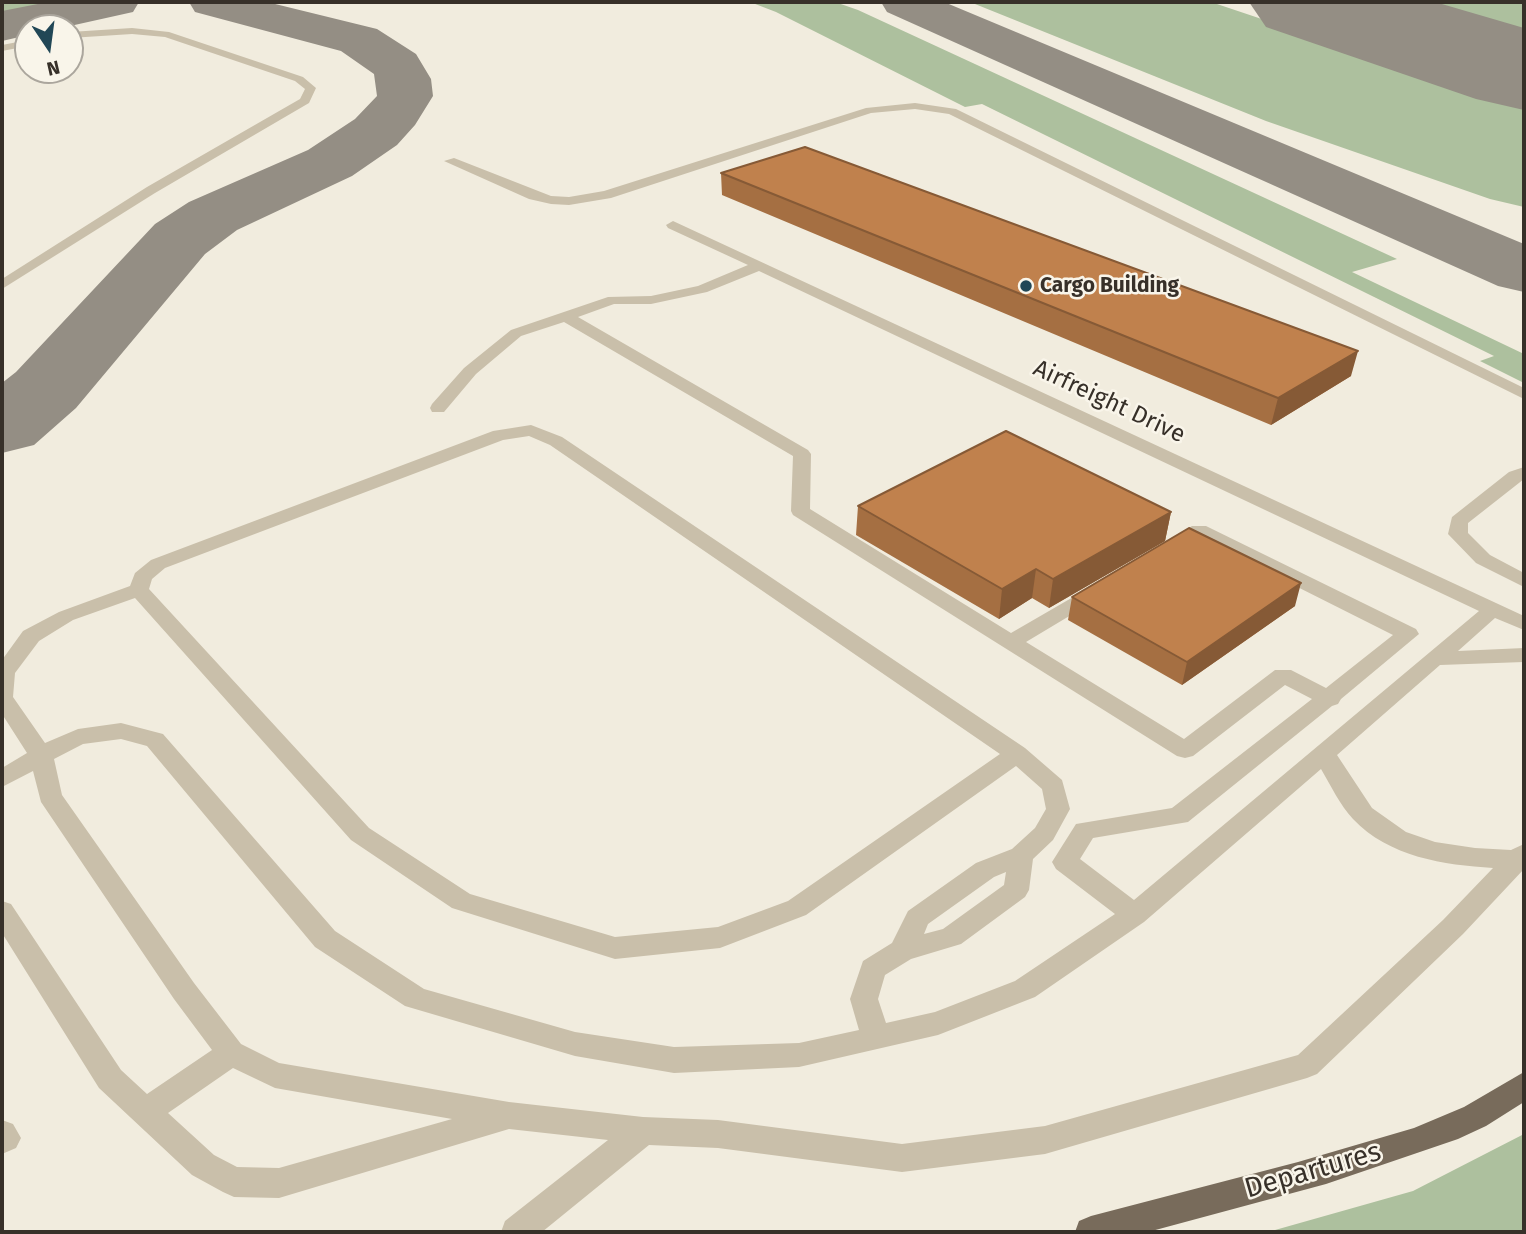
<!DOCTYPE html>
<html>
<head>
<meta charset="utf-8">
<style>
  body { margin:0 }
  #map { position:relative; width:1526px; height:1234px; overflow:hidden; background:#f1ecde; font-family:"Fira Sans",sans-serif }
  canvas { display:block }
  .frame { position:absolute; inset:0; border:4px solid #373029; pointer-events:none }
  .north { position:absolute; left:14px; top:14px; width:70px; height:70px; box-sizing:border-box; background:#f9f5ea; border:2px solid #aba69d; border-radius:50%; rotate:167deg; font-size:19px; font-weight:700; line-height:28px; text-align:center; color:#373029 }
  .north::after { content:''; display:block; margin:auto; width:24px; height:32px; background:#214756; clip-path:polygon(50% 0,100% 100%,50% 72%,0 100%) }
</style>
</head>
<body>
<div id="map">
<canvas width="1526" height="1234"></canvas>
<div class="frame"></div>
<div class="north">N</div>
</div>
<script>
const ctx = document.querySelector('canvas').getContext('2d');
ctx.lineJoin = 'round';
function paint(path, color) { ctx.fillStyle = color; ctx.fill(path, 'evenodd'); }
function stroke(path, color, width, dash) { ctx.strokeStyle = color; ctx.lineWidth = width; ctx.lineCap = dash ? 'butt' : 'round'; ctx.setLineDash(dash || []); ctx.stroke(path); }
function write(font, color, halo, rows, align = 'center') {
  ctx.font = font + ' "Fira Sans",sans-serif'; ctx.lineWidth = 5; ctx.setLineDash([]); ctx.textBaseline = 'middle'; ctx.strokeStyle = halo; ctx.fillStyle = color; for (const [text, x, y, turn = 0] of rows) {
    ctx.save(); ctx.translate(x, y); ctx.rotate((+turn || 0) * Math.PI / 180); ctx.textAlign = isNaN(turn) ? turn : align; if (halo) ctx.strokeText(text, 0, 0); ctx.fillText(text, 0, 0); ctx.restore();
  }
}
paint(new Path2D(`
  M 2,2 L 77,2 L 2,19 Z
  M 750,2 L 835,2 L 858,10 L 1397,259 L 1352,272 L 1524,354 L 1524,383 L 1480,361 L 1494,356 L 982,104 L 965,107 L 776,12 Z
  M 970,2 L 1211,2 L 1524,107 L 1524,207 L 1490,199 L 1266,121 Z
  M 1407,2 L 1524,2 L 1524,36 Z
  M 1524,1134 L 1524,1232 L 1268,1232 L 1413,1191 Z`), '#adc09e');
paint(new Path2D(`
  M 48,2 L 139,2 L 133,12 L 61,28 L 28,28 L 28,35 L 2,41 L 2,11 Z
  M 189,2 L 267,2 L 377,29 L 416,54 L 431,79 L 433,96 L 415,125 L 397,145 L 352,176 L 237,230 L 205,254 L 76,408 L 34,445 L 2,453 L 2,383 L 16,372 L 155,224 L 189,202 L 308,150 L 355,119 L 377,96 L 374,74 L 341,51 L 195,12 Z
  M 881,2 L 944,2 L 1524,244 L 1524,292 L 1498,286 L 887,12 Z`), '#948e84');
paint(new Path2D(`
  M 1249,2 L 1435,2 L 1524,28 L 1524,110 L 1476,99 L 1266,27 Z`), '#948e84');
paint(new Path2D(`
  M 132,28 L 169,32 L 303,77 L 316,88 L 309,103 L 155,193 L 2,289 L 2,279 L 147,187 L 300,99 L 305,89 L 295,81 L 165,37 L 132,34 L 70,38 L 70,32 Z
  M 28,40 L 28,46 L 2,51 L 2,45 Z
  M 915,103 L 956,109 L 1524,388 L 1524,399 L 949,114 L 915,109 L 871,113 L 611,198 L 569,205 L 551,204 L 529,199 L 444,161 L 454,158 L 551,196 L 569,197 L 604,191 L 866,108 Z
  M 673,221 L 1524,616 L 1524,630 L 1495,618 L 1458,651 L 1524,648 L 1524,662 L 1440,665 L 1337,755 L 1372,808 L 1406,832 L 1435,842 L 1475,848 L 1511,850 L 1524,844 L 1524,869 L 1463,934 L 1317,1074 L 1307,1078 L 1045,1154 L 902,1172 L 718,1148 L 649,1145 L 542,1232 L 501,1232 L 505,1221 L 608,1140 L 509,1129 L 279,1198 L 234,1197 L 223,1192 L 192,1175 L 99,1088 L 2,933 L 2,901 L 11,904 L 121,1070 L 147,1094 L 212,1050 L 174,999 L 41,802 L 33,771 L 2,787 L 2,768 L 27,753 L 2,714 L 2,660 L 23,631 L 59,612 L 130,586 L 135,573 L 151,560 L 493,431 L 531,425 L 562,437 L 1025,748 L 1062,780 L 1070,809 L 1053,840 L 1033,859 L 1029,890 L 1025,897 L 961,944 L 911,959 L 885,975 L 878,999 L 886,1023 L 935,1012 L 1015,981 L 1115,914 L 1056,869 L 1052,862 L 1076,824 L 1172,808 L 1312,699 L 1285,685 L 1193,756 L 1185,758 L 1177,756 L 793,515 L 791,511 L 793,456 L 564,322 L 521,336 L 476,374 L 444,412 L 432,412 L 430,408 L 432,404 L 464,368 L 511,330 L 608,297 L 651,296 L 698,286 L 748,265 L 668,228 L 666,225 ZM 759,271 L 1479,611 L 1134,900 L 1080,859 L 1093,838 L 1188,822 L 1332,706 L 1338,704 L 1341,699 L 1419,634 L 1416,629 L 1206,526 L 1192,526 L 1166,542 L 1163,546 L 1166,550 L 1180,550 L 1200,538 L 1393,635 L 1326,688 L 1291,670 L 1275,670 L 1184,739 L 1026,642 L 1101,597 L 1104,593 L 1101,589 L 1087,589 L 1011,633 L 810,509 L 811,454 L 808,450 L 578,317 L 614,304 L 651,304 L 707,292 ZM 529,436 L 550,445 L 1000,754 L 788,901 L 718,927 L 615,937 L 470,894 L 369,828 L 149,589 L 152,579 L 165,568 L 503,440 ZM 135,598 L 351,840 L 452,908 L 615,959 L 720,948 L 806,915 L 1016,766 L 1042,789 L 1046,809 L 1035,828 L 1012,849 L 976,863 L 908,911 L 892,943 L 863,961 L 850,999 L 859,1030 L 799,1043 L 674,1047 L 575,1032 L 424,989 L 335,931 L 163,734 L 121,723 L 78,729 L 45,743 L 13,697 L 15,673 L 39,641 L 73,620 ZM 121,739 L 147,746 L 315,947 L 405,1006 L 575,1056 L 674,1073 L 799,1067 L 938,1035 L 1035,997 L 1144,922 L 1321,769 C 1331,786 1340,805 1353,819 C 1389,857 1444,865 1493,868 L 1443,920 L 1298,1055 L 1045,1126 L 902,1144 L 718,1120 L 643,1117 L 509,1102 L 279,1063 L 241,1044 L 194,983 L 62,795 L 54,759 L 83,744 ZM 1006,872 L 1004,885 L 943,929 L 924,934 L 928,924 L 994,877 ZM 233,1068 L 275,1088 L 452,1119 L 279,1168 L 237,1167 L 214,1155 L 168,1113 Z
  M 1524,467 L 1524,479 L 1468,523 L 1468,533 L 1490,555 L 1524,573 L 1524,587 L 1476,563 L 1448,534 L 1452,517 L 1509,472 Z
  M 2,1120 L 13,1124 L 21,1138 L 16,1148 L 2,1154 Z`), '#c9bfaa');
paint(new Path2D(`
  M 1524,1072 L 1524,1102 L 1486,1126 L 1458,1139 L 1326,1184 L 1148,1232 L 1075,1232 L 1079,1221 L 1091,1216 L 1298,1162 L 1414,1128 L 1464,1107 Z`), '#786b5b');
paint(new Path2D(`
  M 721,173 L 1351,376 L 1271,425 L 722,195 Z
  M 858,506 L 1171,512 L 1165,541 L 1049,608 L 1032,598 L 999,619 L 856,535 Z
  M 1072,597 L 1295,606 L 1182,685 L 1068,620 Z`), '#a56f42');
paint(new Path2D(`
  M 1358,351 L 1351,376 L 1271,425 L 1278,398 Z
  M 1171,512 L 1165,541 L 1049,608 L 1053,579 Z
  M 1036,569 L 1032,598 L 999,619 L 1002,589 Z
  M 1301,583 L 1295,606 L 1182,685 L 1187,662 Z`), '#865a36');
const building = new Path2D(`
  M 805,147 L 1358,351 L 1278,398 L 721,173 Z
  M 1006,431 L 1171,512 L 1053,579 L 1036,569 L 1002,589 L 858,506 Z
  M 1189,528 L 1301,583 L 1187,662 L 1072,597 Z`);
paint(building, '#c0814d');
stroke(building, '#865a36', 2);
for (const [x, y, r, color] of [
  [1026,286,7,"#214756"]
]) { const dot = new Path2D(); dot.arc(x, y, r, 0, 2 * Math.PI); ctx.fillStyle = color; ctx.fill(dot); stroke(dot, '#f9f5ea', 2.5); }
write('bold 21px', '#373029', '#f9f5ea', [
  ["Cargo Building",1040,286]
], 'left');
write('24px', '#373029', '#f9f5ea', [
  ["Airfreight Drive",1109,402,25]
]);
write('28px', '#373029', '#f9f5ea', [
  ["Departures",1313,1171,-16]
]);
</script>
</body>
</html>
